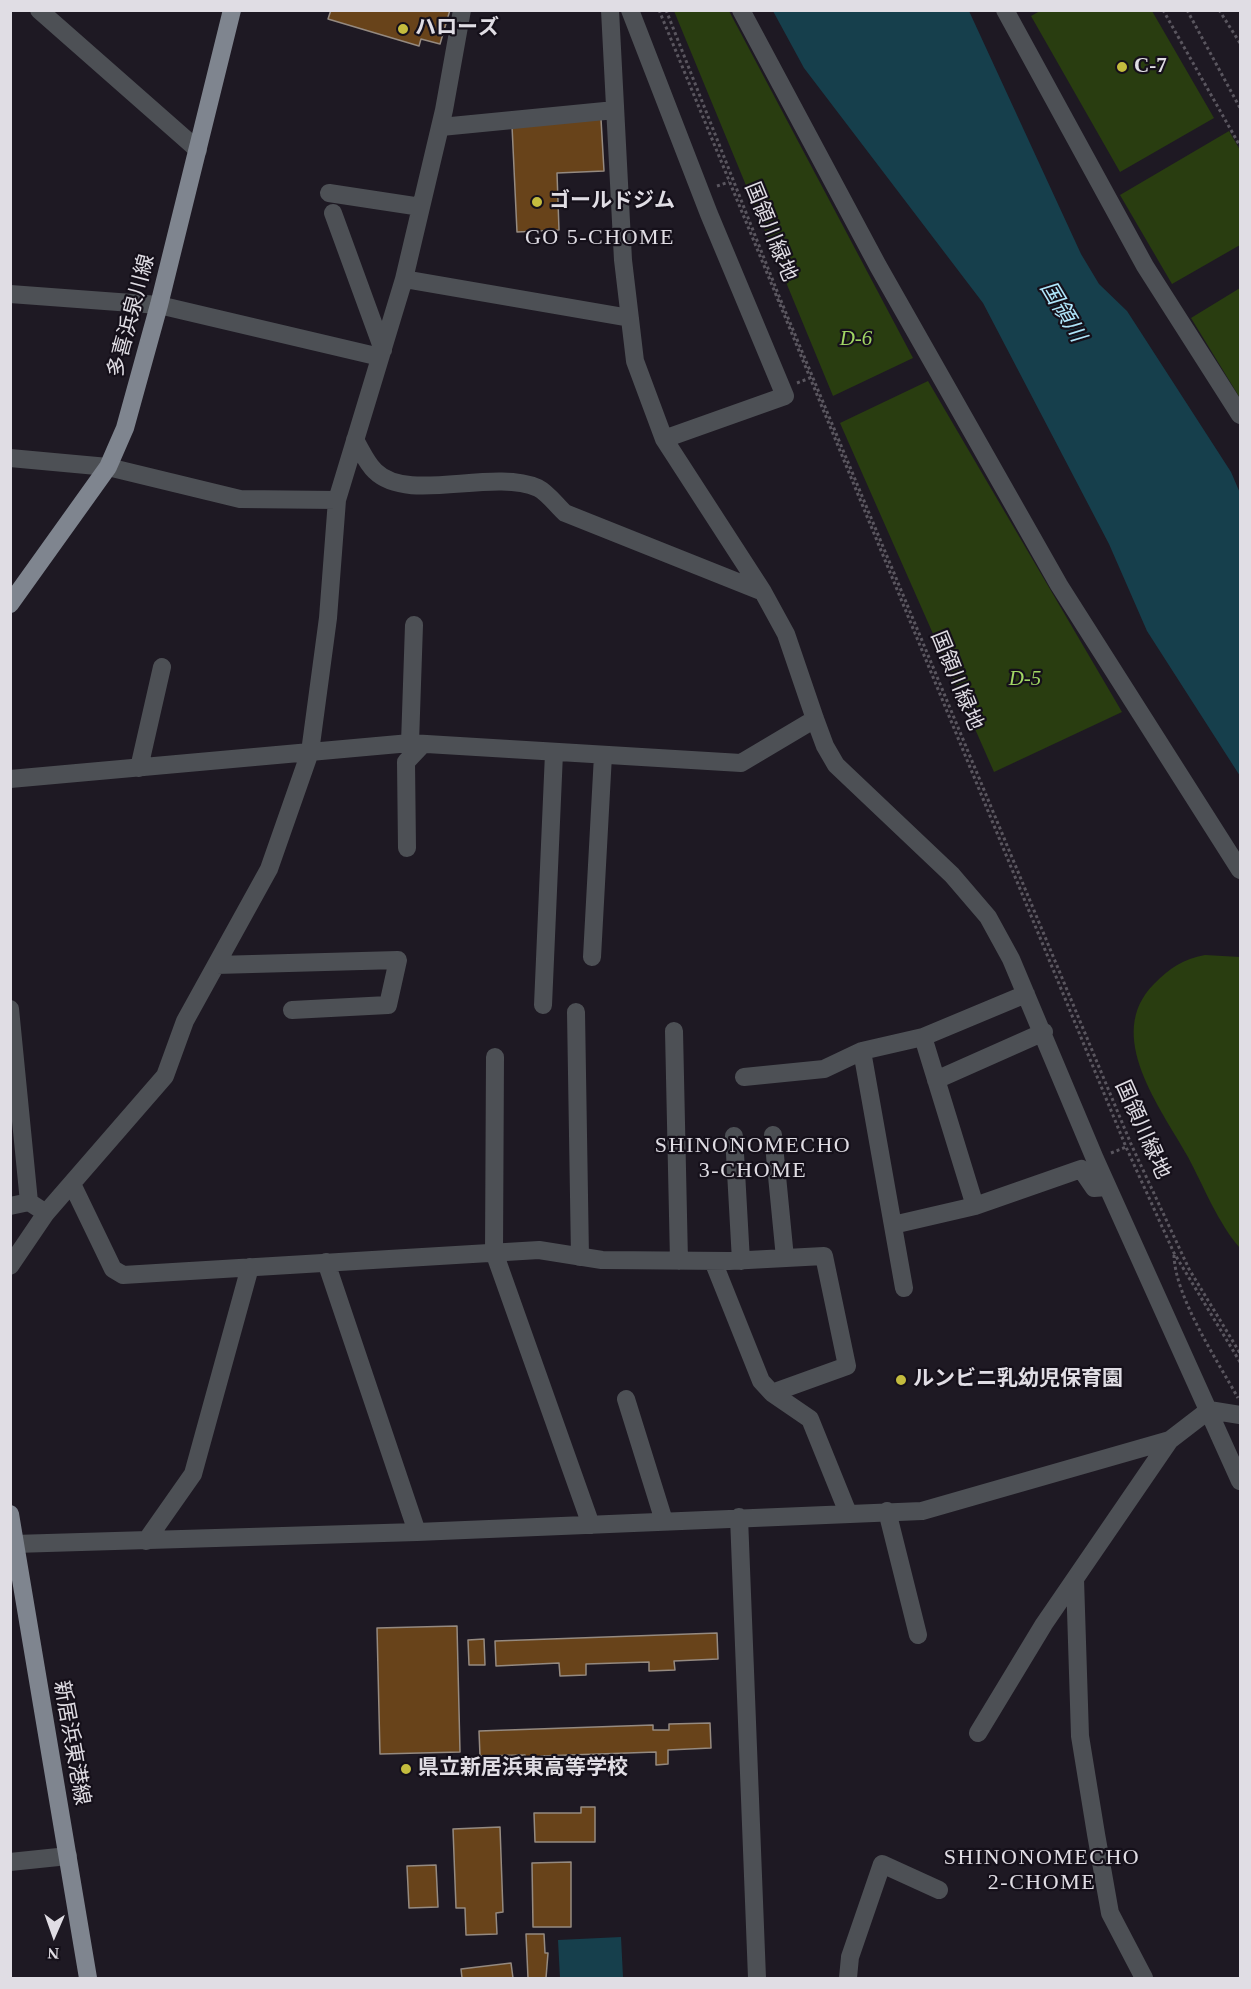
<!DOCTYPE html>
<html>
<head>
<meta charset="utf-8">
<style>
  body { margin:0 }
  #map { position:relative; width:1251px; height:1989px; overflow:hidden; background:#1e1923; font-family:"Times New Roman",serif }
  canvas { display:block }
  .frame { position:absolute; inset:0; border:12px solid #e0dde4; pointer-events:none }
  .north { position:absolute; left:24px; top:1905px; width:60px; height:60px; -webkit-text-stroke:4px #15101a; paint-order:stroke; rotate:182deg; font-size:16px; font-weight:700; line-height:24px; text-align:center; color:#e0dde4 }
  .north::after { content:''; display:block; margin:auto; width:21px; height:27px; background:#e0dde4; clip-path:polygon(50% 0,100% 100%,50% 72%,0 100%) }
</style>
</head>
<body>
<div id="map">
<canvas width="1251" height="1989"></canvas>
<div class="frame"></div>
<div class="north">N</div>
</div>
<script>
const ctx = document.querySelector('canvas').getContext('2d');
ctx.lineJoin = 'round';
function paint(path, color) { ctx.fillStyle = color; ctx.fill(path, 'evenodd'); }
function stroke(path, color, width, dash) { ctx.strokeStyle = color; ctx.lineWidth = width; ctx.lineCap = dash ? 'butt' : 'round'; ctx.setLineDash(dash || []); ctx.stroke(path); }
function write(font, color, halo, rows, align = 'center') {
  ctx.font = font + ' "Times New Roman","Noto Sans JP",serif'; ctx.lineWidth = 4.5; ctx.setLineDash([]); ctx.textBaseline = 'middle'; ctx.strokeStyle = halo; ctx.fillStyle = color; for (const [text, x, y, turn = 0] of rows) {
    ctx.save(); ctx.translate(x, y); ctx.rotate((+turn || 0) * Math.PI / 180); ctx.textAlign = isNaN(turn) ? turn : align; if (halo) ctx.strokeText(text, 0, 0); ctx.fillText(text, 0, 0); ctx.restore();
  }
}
paint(new Path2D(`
  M 674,11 L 729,11 L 913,358 L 833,396 Z
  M 1040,11 L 1152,11 L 1214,118 L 1120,172 L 1031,16 Z
  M 1229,131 L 1240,150 L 1240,245 L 1172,284 L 1120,195 Z
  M 1240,288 L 1240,398 L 1191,318 Z
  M 928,381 L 1122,712 L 994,772 L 840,423 Z
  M 1205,955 L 1240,957 L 1240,1248 C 1218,1223 1204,1187 1188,1157 C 1161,1108 1103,1035 1154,984 C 1170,968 1183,959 1205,955 Z`), '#293d10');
paint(new Path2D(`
  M 773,11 L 969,11 L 1081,254 L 1099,284 L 1127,311 L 1231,472 L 1240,493 L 1240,776 L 1147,631 L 1109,544 L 983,303 L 804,68 Z
  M 621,1937 L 623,1977 L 560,1978 L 558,1940 Z`), '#163f4c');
const building = new Path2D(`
  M 331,10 L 450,10 L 440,44 L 421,39 L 419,46 L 328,19 Z
  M 601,119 L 604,171 L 557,173 L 559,230 L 517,232 L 512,126 Z
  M 457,1626 L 460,1752 L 380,1754 L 377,1628 Z
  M 717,1633 L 718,1659 L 674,1661 L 675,1670 L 649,1671 L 649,1662 L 586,1664 L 586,1675 L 560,1676 L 559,1663 L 496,1666 L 495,1641 Z
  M 484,1639 L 485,1665 L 469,1665 L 468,1640 Z
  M 710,1723 L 711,1748 L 668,1750 L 668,1764 L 656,1765 L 656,1752 L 541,1756 L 541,1770 L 526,1771 L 525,1755 L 480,1756 L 479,1731 L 653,1725 L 653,1730 L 669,1730 L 669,1724 Z
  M 581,1807 L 595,1807 L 595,1842 L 535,1842 L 534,1813 L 581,1813 Z
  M 500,1827 L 503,1912 L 496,1913 L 497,1934 L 466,1935 L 465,1908 L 456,1908 L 453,1829 Z
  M 571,1862 L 571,1927 L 533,1927 L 532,1863 Z
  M 436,1865 L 438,1907 L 409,1908 L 407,1866 Z
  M 526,1934 L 544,1934 L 545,1953 L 548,1953 L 546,1978 L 528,1978 Z
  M 511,1963 L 513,1978 L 462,1978 L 461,1969 Z`);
paint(building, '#68431a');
stroke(building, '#958a80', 1.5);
stroke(new Path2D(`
  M 659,10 L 1126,1147 L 1174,1253 L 1240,1362
  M 666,10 L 779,296 L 1131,1144 L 1189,1269 L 1240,1353
  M 1163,10 L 1240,146
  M 1187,10 L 1240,108
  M 1219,10 L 1240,43
  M 717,186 L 729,182
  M 797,383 L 810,378
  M 1111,1153 L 1126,1147
  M 1174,1255 C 1175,1297 1217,1360 1238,1398`), '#5a565f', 3, [3, 3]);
stroke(new Path2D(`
  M 39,10 L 198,150
  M 610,10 L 623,260 L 635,361 L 664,439 L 763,592 L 786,634 L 815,719 L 825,746 L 836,765 L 952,875 L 988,917 L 1011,959 L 1095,1159 L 1240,1481
  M 630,10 L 709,214 L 785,396 L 664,439
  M 741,10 L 878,266 L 1059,585 L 1240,870
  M 1005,10 L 1145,266 L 1240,415
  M 441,127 L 615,110
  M 329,193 L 421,207
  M 333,213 L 383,350
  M 404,279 L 630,318
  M 10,294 L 159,305 L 380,357
  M 355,440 C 361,450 367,464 375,471 C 408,504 491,468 538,488 C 548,493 557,506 565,513 L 763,592
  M 10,458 L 108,467 L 240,499 L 337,500 L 328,618 L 310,752 L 269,869 L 185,1021 L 165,1076 L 46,1213 L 10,1266
  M 337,500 L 404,279 L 444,110 L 462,10
  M 410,743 L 414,625
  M 139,768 L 162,667
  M 10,779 L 410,743 L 741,763 L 815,719
  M 407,848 L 406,762 L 423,744
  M 592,957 L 603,755
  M 216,965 L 398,960 L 388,1005 L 292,1010
  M 543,1005 L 554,753
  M 10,1009 L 29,1202 L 46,1213
  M 576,1012 L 580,1257
  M 674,1031 L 679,1261
  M 923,1037 L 975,1206
  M 862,1051 L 923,1037 L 1026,994
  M 495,1057 L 494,1252 L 591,1525
  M 744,1077 L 824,1069 L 862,1051 L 904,1288
  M 936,1080 L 1044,1032
  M 773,1135 L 785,1258
  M 734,1136 L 741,1261
  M 72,1184 L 113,1269 L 123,1275 L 539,1250 L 602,1260 L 729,1261 L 824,1256 L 847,1366 L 772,1393 L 810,1419 L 848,1513
  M 10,1206 L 29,1202
  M 893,1225 L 975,1206 L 1081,1169 L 1094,1188 L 1107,1187
  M 713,1261 L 761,1381 L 772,1393
  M 326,1262 L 417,1532
  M 626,1399 L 664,1521
  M 887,1511 L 918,1635
  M 739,1517 L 757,1978
  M 146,1541 L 193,1474 L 250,1267
  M 14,1544 L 417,1532 L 922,1511 L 1170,1440 L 1209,1410 L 1240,1415
  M 1075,1579 L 1080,1736 L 1096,1834 L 1110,1913 L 1144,1978
  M 978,1733 L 1044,1624 L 1170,1440
  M 10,1862 L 68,1856
  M 848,1978 L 850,1957 L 882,1864 L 939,1890`), '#4d5055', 18);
stroke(new Path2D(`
  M 10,604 L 108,467 L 125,428 L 159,305 L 232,10
  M 10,1514 L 88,1978`), '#7f858f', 18);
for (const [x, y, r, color] of [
  [403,29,6,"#c4bc3e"],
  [1122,67,6,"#c4bc3e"],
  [537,202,6,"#c4bc3e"],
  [901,1380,6,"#c4bc3e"],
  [406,1769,6,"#c4bc3e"]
]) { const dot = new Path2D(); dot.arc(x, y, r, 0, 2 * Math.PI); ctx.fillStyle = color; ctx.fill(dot); stroke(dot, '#15101a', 2); }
write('bold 21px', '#e0dde4', '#15101a', [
  ["ハローズ",415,29],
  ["C-7",1134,67],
  ["ゴールドジム",549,202],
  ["ルンビニ乳幼児保育園",913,1380],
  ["県立新居浜東高等学校",418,1769]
], 'left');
write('21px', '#e0dde4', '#15101a', [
  ["国領川緑地",770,232,68],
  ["多喜浜泉川線",132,316,-75],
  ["国領川緑地",956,681,68],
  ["国領川緑地",1142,1130,66],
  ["新居浜東港線",71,1743,80]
]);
write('italic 21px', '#a1d664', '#15101a', [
  ["D-6",856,339],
  ["D-5",1025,679]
]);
ctx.letterSpacing = '1.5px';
write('22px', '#e0dde4', '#15101a', [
  ["GO 5-CHOME",600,238],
  ["SHINONOMECHO",753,1146],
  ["3-CHOME",753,1171],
  ["SHINONOMECHO",1042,1858],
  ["2-CHOME",1042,1883]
]);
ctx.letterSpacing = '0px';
write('italic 22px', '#b0e6fb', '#15101a', [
  ["国領川",1062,312,59]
]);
</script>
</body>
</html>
